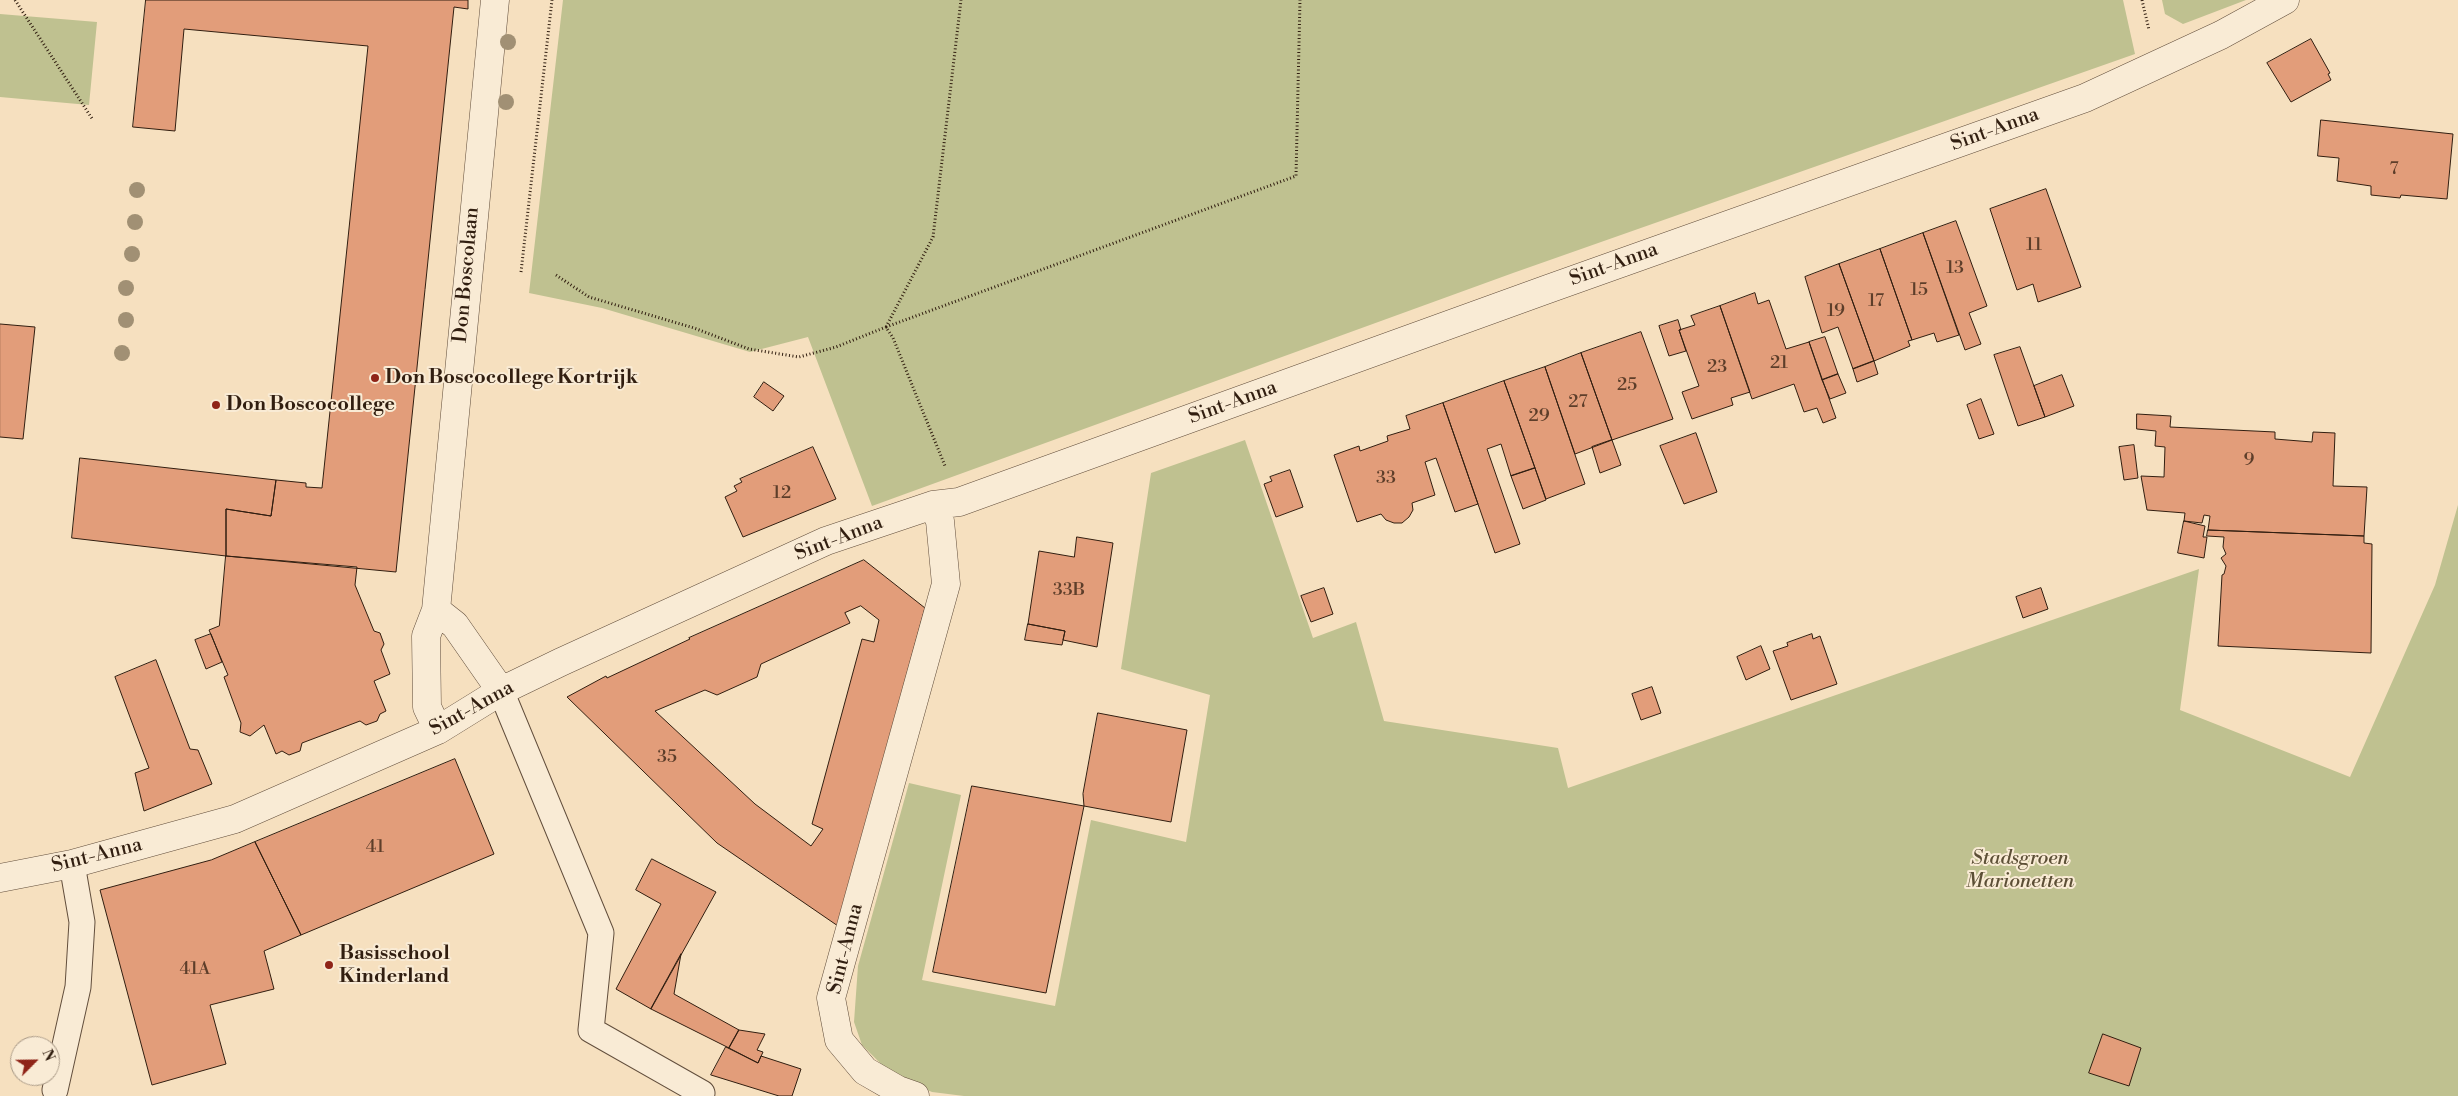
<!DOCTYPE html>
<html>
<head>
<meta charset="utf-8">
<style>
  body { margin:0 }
  #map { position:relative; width:2458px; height:1096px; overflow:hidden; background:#f6e0bf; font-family:"Libre Bodoni",serif }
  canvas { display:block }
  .north { position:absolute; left:10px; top:1036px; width:50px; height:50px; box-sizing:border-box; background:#f9ebd5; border:1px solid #a99986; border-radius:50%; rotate:67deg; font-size:14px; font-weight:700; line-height:20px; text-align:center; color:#311e10 }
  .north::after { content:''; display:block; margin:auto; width:18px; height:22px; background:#8f2418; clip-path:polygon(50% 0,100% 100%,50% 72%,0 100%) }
</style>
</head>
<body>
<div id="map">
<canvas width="2458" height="1096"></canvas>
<div class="north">N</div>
</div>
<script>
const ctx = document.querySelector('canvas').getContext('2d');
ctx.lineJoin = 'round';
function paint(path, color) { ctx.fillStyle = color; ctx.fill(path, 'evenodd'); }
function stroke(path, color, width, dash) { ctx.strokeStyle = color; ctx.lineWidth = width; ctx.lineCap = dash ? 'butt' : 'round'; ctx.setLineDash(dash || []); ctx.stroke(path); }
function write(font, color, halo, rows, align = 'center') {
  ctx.font = font + ' "Libre Bodoni",serif'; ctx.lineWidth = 4; ctx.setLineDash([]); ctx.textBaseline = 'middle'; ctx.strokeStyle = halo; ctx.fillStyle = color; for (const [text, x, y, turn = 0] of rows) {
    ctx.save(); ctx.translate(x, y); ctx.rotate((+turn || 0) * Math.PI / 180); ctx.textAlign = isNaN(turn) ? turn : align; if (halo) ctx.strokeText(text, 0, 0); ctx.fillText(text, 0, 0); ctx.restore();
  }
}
paint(new Path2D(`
  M 563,0 L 2123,0 L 2135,54 L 1513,273 L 872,506 L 808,337 L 750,352 L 602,308 L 529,293 Z
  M 2162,0 L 2246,0 L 2183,24 L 2165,14 Z
  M 0,14 L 97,22 L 89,105 L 0,97 Z
  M 1245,440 L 1313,638 L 1356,622 L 1384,721 L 1558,748 L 1568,788 L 2199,569 L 2180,710 L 2350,777 L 2435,585 L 2458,505 L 2458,1096 L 964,1096 L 932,1092 L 892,1075 L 862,1045 L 854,1022 L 858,966 L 909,783 L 961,795 L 922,980 L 1055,1006 L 1091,820 L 1186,842 L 1210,695 L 1121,669 L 1151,473 Z`), '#bfc190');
const building = new Path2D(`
  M 146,0 L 468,0 L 468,9 L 454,7 L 396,572 L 226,556 L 226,509 L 271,516 L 276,480 L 306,483 L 306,487 L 322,488 L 368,46 L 184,29 L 175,131 L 133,127 Z
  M 2311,39 L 2330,73 L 2328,74 L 2331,80 L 2291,102 L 2267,63 Z
  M 2321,120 L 2453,134 L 2447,199 L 2401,195 L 2400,198 L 2371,195 L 2371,186 L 2337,181 L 2339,158 L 2318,156 Z
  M 2046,189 L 2081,287 L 2038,302 L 2033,284 L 2017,290 L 1990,209 Z
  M 1956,221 L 1987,306 L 1969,313 L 1981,344 L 1965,350 L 1923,233 Z
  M 1923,233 L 1959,335 L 1937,342 L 1934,333 L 1912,340 L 1880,249 Z
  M 1880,249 L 1912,340 L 1908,341 L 1910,346 L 1874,361 L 1839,264 Z
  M 1839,264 L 1874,361 L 1853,369 L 1838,327 L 1822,333 L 1805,277 Z
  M 1755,293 L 1758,304 L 1769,300 L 1786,349 L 1809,342 L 1836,418 L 1823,423 L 1817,408 L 1804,412 L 1794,384 L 1752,399 L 1720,306 Z
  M 1720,306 L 1750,392 L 1731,398 L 1733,405 L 1692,419 L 1682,392 L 1699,386 L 1679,330 L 1695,325 L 1691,316 Z
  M 1678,320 L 1681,330 L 1679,330 L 1686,351 L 1669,356 L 1659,326 Z
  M 0,324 L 35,327 L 23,439 L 0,437 Z
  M 1641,332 L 1673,419 L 1612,440 L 1581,353 Z
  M 1825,337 L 1838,374 L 1822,380 L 1809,342 Z
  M 2020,347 L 2045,417 L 2018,426 L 1994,355 Z
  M 1581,353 L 1612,440 L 1575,454 L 1545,367 Z
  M 1874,361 L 1878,374 L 1857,382 L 1853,369 Z
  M 1545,367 L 1585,484 L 1546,499 L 1504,381 Z
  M 1838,374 L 1846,393 L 1830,399 L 1822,380 Z
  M 2062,375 L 2074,406 L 2045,417 L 2034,386 Z
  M 1504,381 L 1535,468 L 1511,476 L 1501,444 L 1487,449 L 1520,544 L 1495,553 L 1443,403 Z
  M 764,382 L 784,396 L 773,411 L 754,397 Z
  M 1981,399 L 1994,434 L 1979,439 L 1967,405 Z
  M 1443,403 L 1478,504 L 1455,512 L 1436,458 L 1425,462 L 1435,495 L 1412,503 L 1413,510 L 1409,517 L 1402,523 L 1394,523 L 1386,520 L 1381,514 L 1357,522 L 1334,455 L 1359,446 L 1360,451 L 1388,441 L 1387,436 L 1410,429 L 1406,416 Z
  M 2137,414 L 2171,416 L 2170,427 L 2275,432 L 2275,439 L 2312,442 L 2313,432 L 2335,433 L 2333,486 L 2367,487 L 2364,536 L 2208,530 L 2210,516 L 2204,515 L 2202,523 L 2184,521 L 2185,513 L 2147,510 L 2141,476 L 2164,477 L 2165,447 L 2155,446 L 2156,431 L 2137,429 Z
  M 1696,433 L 1717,492 L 1684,504 L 1660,446 Z
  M 1612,440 L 1621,465 L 1600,473 L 1592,447 Z
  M 2134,445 L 2138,478 L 2124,480 L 2119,447 Z
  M 813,447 L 836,499 L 743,537 L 725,497 L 737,491 L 734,486 L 742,482 L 740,479 Z
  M 80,458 L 276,480 L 271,516 L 226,509 L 226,556 L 72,538 Z
  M 1535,468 L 1546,500 L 1523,509 L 1511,476 Z
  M 1290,470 L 1303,507 L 1276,517 L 1264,484 L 1272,481 L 1270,477 Z
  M 2184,521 L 2205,526 L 2203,537 L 2207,537 L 2204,558 L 2178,553 Z
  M 2208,530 L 2364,536 L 2364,543 L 2372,544 L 2371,653 L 2218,646 L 2222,575 L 2224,574 L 2226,566 L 2221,558 L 2226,554 L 2223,547 L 2224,537 L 2207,536 Z
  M 1077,537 L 1113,543 L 1097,647 L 1063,640 L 1065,631 L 1028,624 L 1039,551 L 1074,557 Z
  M 226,556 L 357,567 L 355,585 L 374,631 L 380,633 L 384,644 L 381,650 L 390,674 L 374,681 L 386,711 L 380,714 L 377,721 L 366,725 L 360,721 L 302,743 L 300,751 L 289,755 L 282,751 L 276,754 L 264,725 L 250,736 L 240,732 L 241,723 L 224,677 L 228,675 L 209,630 L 219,626 Z
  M 864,560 L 925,608 L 838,926 L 717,843 L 567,697 L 606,676 L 607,678 L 690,639 L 689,638 ZM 861,606 L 879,620 L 874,642 L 862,639 L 812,824 L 823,829 L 811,846 L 755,804 L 655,711 L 705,690 L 717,695 L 757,677 L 761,664 L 850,623 L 845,613 Z
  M 1324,588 L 1333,614 L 1311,622 L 1301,596 Z
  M 2041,588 L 2048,609 L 2023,618 L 2016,597 Z
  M 1028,624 L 1065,631 L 1062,645 L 1025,640 Z
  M 211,634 L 222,662 L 206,669 L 195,640 Z
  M 1812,634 L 1813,639 L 1820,636 L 1837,684 L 1791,700 L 1773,651 L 1788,646 L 1787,643 Z
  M 1761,646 L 1770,669 L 1746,680 L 1737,657 Z
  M 156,660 L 190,749 L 198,750 L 212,784 L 144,811 L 135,773 L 149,768 L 115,677 Z
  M 1652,687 L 1661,713 L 1641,720 L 1632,694 Z
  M 1098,713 L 1187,730 L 1171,822 L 1084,806 L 1083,794 Z
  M 455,759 L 494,854 L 301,935 L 255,842 Z
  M 972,786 L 1084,806 L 1046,993 L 933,972 Z
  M 255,842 L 301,935 L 264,951 L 274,989 L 210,1005 L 226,1064 L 152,1085 L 100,890 L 211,860 Z
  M 652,859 L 716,892 L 651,1009 L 616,989 L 661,904 L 636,890 Z
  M 681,954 L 674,994 L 739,1030 L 729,1048 L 651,1009 Z
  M 739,1030 L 765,1034 L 757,1050 L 763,1052 L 758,1063 L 729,1048 Z
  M 2103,1034 L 2141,1048 L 2129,1086 L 2089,1073 Z
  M 726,1047 L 758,1063 L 761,1056 L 801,1069 L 792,1096 L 779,1096 L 711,1075 Z`);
paint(building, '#e29d7a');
stroke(building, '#311e10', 1);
const lane = new Path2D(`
  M 501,691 L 601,933 L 591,1030 L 702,1093
  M 55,1090 L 78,987 L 82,922 L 72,864`);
const street = new Path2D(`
  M 436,610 L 455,625 L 501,691
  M 438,730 L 427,707 L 426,636 L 436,610 L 495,0
  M 0,878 L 72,864 L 235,819 L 438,730 L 501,691 L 561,662 L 826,541 L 933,505 L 959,502 L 1548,289 L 2085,98 L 2221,35 L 2285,0
  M 915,1096 L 898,1090 L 865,1071 L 839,1040 L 831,998 L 946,584 L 940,521 L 933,505`);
stroke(lane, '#624e3c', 27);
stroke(street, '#624e3c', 29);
stroke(new Path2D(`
  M 15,0 L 93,120
  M 2142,0 L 2149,30
  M 521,272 L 552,0
  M 556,275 L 589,297 L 694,328 L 749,349 L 799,357 L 836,347 L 886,327 L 893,338 L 945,466
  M 886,327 L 1296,176 L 1300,0
  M 886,327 L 933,237 L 961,0`), '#311e10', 3, [1, 2.5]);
stroke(lane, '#f9ebd5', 25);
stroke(street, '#f9ebd5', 28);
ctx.fillStyle = '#a19074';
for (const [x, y] of [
  [508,42],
  [506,102],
  [137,190],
  [135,222],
  [132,254],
  [126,288],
  [126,320],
  [122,353]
]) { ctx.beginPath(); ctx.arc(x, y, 8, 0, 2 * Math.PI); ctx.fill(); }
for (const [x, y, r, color] of [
  [375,378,5,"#8f2418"],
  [216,405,5,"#8f2418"],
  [329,965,5,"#8f2418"]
]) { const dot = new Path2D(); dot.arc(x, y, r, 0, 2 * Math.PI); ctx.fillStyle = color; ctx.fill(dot); stroke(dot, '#f9ebd5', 2); }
write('18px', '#5d3e2a', null, [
  ["7",2394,170],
  ["11",2034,246],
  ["13",1955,269],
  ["15",1919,291],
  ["17",1876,302],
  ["19",1836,312],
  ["21",1779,364],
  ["23",1717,368],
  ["25",1627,386],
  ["27",1578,403],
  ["29",1539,417],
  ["9",2249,461],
  ["33",1386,479],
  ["12",782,494],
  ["33B",1069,591],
  ["35",667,758],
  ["41",375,848],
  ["41A",195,970]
]);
write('20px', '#311e10', '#f9ebd5', [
  ["Sint-Anna",1995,130,-20],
  ["Sint-Anna",1614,265,-20],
  ["Don Boscolaan",467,275,-85],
  ["Sint-Anna",1233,403,-20],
  ["Sint-Anna",839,539,-21],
  ["Sint-Anna",472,709,-29],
  ["Sint-Anna",97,856,-14],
  ["Sint-Anna",846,949,-76]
]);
write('bold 20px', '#311e10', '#f9ebd5', [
  ["Don Boscocollege Kortrijk",385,378],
  ["Don Boscocollege",226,405],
  ["Basisschool",339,954],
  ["Kinderland",339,977]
], 'left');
write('italic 20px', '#5c4f36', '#f9ebd5', [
  ["Stadsgroen",2020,859],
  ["Marionetten",2020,882]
]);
</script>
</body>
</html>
